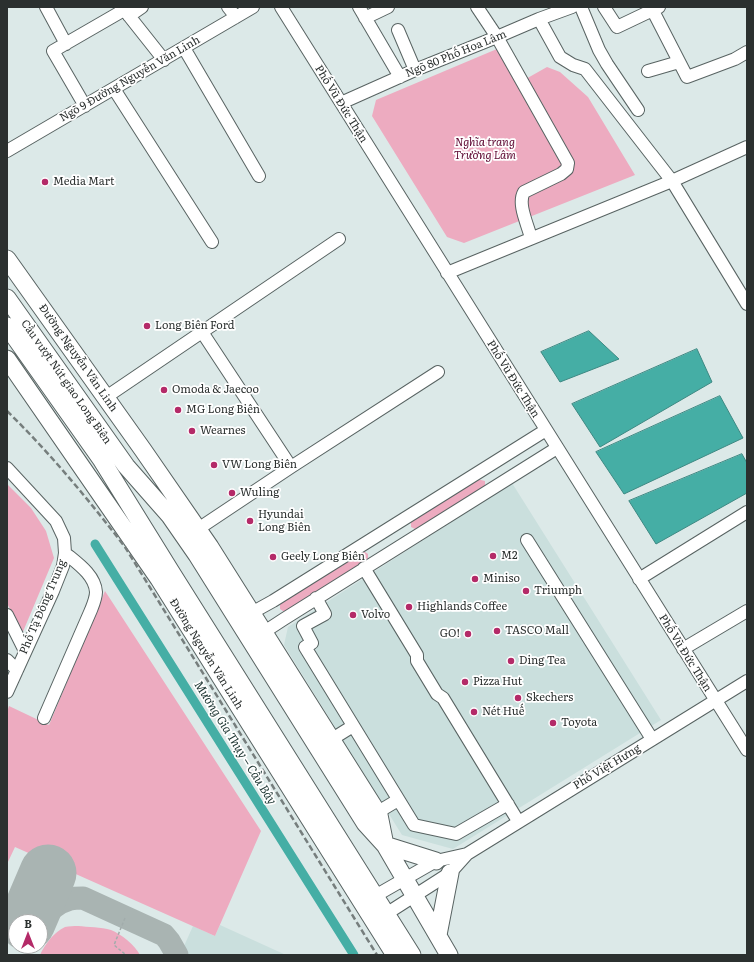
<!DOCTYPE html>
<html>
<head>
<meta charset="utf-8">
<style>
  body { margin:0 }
  #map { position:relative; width:754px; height:962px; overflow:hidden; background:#dce9e8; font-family:Literata,serif }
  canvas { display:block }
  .frame { position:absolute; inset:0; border:8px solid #2b302f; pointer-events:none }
  .north { position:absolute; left:8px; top:914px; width:40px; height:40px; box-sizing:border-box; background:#fff; border:1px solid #aaacac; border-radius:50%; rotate:0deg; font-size:11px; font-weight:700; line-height:16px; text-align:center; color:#2b302f }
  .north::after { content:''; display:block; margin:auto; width:14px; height:18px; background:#b42a68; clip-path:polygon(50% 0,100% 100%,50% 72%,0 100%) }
</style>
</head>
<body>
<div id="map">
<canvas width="754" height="962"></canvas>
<div class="frame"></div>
<div class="north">B</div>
</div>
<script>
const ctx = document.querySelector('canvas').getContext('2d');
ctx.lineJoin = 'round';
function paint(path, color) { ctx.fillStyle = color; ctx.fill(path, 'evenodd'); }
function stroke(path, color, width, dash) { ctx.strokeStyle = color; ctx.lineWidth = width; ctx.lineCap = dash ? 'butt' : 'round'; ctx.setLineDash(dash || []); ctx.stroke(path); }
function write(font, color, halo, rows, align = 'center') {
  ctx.font = font + ' Literata,serif'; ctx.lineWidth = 3.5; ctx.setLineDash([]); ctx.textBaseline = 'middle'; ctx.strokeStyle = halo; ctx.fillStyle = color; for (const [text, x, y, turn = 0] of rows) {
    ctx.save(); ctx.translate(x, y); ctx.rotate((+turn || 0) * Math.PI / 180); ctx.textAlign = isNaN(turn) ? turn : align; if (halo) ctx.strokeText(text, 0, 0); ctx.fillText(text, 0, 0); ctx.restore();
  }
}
paint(new Path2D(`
  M 512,483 L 661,720 L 453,849 L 402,835 L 284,645 L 288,627 Z
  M 220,925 L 286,955 L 180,955 L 193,926 L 215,936 Z`), '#cadfdd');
paint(new Path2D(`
  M 504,46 L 524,80 L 547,67 L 560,72 L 588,97 L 635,175 L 464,243 L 447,237 L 372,116 L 376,100 Z
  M 477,479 L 485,481 L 485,485 L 483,488 L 420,528 L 415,529 L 411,527 L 411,522 L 414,518 Z
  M 7,484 L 31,508 L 46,531 L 54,558 L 22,634 L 7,603 Z
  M 360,552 L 365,552 L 368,554 L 368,558 L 366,562 L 287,611 L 283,611 L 280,609 L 280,605 L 281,602 Z
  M 105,591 L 261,831 L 215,936 L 15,847 L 7,864 L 7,712 L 9,706 L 49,725 Z
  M 78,926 C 88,927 101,927 111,930 C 121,934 135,945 140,955 L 40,955 C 45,944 54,932 65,927 C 69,926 74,926 78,926 Z`), '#edabc0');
const water = new Path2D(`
  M 589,331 L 619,359 L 560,382 L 541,352 Z
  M 697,349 L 712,382 L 600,447 L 572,404 Z
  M 720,396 L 743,438 L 624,494 L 596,452 Z
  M 742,454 L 747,463 L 747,493 L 656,544 L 629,501 Z`);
paint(water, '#45aea5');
stroke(water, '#3d8882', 1);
stroke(new Path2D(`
  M 95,544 L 354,955`), '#45aea5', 9);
stroke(new Path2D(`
  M 38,922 C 46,913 58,902 70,899 C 74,898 79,898 83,898 L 164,935 L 169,941 L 177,955`), '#a9b4b2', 23);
stroke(new Path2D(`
  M 27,922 L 48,873`), '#a9b4b2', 57);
const minor = new Path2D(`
  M 46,7 L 66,44
  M 122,7 L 164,60
  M 228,7 L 236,17
  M 281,7 L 747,750
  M 359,7 L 400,77
  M 477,7 L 497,37 L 568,163 L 567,169 L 561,174 L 524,192 C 517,204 528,225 531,238
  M 581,7 L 599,50 L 607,64 L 638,110
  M 604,7 L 617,27 L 659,7
  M 652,9 L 687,77 L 735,59 L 747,52
  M 129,16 L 142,7
  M 365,18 L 388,7
  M 539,19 L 560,57 L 573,65 L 585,69 L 672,181 L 747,304
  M 398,30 L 415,70
  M 184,48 L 259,176
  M 648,71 L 679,62
  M 114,89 L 212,242
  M 341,103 L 415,70 L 497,37 L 539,19 L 572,7
  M 85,106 L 53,51 L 124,10
  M 7,151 L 253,7
  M 447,273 L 672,181 L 747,147
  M 202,332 L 291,467
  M 104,395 L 112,393 L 339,239
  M 7,468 L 56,521 L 64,538 L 65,553 L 63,566 L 53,591 L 7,692
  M 198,529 L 291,467 L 438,372
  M 527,540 L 652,739
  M 364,568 L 417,655 L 417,661 L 437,694 L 443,698 L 518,821
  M 639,579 L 747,512
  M 316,598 L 325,614 L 303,626 L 312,643 L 305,647 L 414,825 L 456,834 L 508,804
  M 7,615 L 25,651
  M 246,616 L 273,601 L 546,430
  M 258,636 L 284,619 L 557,448
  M 683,649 L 747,611
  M 7,660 L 17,670
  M 44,718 L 91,610 C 93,605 96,598 96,592 C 95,575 77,563 65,553
  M 333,743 L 337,736 L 353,726
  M 379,815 L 383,809 L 398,800
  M 375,896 L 436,861 L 467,854
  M 386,914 L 450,873 L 467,854 L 747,681`);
const highway = new Path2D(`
  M 7,259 L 143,450 L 210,547 L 379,815 L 385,845 L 449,955
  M 7,298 L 126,466 L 170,516 L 197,555 L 365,823 L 385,845 L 436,861
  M 7,326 L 101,459 L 171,572 L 412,955
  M 7,359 L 159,579 L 395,955
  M 438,935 L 450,873`);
stroke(minor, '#586362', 14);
stroke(highway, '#586362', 19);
stroke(new Path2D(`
  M 125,918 L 114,945 L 126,955`), '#a2acab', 1.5, [3, 2]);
stroke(minor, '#fff', 12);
stroke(highway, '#fff', 17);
stroke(new Path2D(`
  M 7,411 C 50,453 88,499 125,547 L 377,955`), '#767e7d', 2.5, [6, 3]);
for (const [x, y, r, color] of [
  [45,182,4,"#b42a68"],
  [147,326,4,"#b42a68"],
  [164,390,4,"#b42a68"],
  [178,410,4,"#b42a68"],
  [192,431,4,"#b42a68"],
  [214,465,4,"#b42a68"],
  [232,493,4,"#b42a68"],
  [250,521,4,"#b42a68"],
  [493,556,4,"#b42a68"],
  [273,557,4,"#b42a68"],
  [475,579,4,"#b42a68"],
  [526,591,4,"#b42a68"],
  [409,607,4,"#b42a68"],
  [353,615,4,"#b42a68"],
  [497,631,4,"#b42a68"],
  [468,634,4,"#b42a68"],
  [511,661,4,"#b42a68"],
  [465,682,4,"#b42a68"],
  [518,698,4,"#b42a68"],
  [474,712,4,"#b42a68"],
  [553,723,4,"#b42a68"]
]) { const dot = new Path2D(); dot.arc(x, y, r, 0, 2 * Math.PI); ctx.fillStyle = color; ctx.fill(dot); stroke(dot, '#fff', 1.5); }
write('11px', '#2b302f', '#fff', [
  ["Ngõ 80 Phố Hoa Lâm",456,54,-22],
  ["Ngõ 9 Đường Nguyễn Văn Linh",130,79,-30],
  ["Phố Vũ Đức Thận",341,104,58],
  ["Đường Nguyễn Văn Linh",78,358,55],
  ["Phố Vũ Đức Thận",513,379,58],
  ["Cầu vượt Nút giao Long Biên",66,382,55],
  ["Phố Tạ Đông Trung",43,607,-67],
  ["Phố Vũ Đức Thận",685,653,58],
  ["Đường Nguyễn Văn Linh",206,654,58],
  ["Phố Việt Hưng",607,767,-31]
]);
write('italic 11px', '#5e0832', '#fff', [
  ["Nghĩa trang",485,143],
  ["Trường Lâm",485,156]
]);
write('11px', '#2b302f', '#fff', [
  ["Media Mart",53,182],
  ["Long Biên Ford",155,326],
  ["Omoda & Jaecoo",172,390],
  ["MG Long Biên",186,410],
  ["Wearnes",200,431],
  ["VW Long Biên",222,465],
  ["Wuling",240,493],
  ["Hyundai",258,515],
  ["Long Biên",258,528],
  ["M2",501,556],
  ["Geely Long Biên",281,557],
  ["Miniso",483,579],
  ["Triumph",534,591],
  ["Highlands Coffee",417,607],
  ["Volvo",361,615],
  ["TASCO Mall",505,631],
  ["GO!",460,634,"right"],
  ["Ding Tea",519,661],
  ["Pizza Hut",473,682],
  ["Skechers",526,698],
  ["Nét Huế",482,712],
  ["Toyota",561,723]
], 'left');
write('italic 12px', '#1c3431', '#fff', [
  ["Mương Gia Thụy – Cầu Bây",235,743,58]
]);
</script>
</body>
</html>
